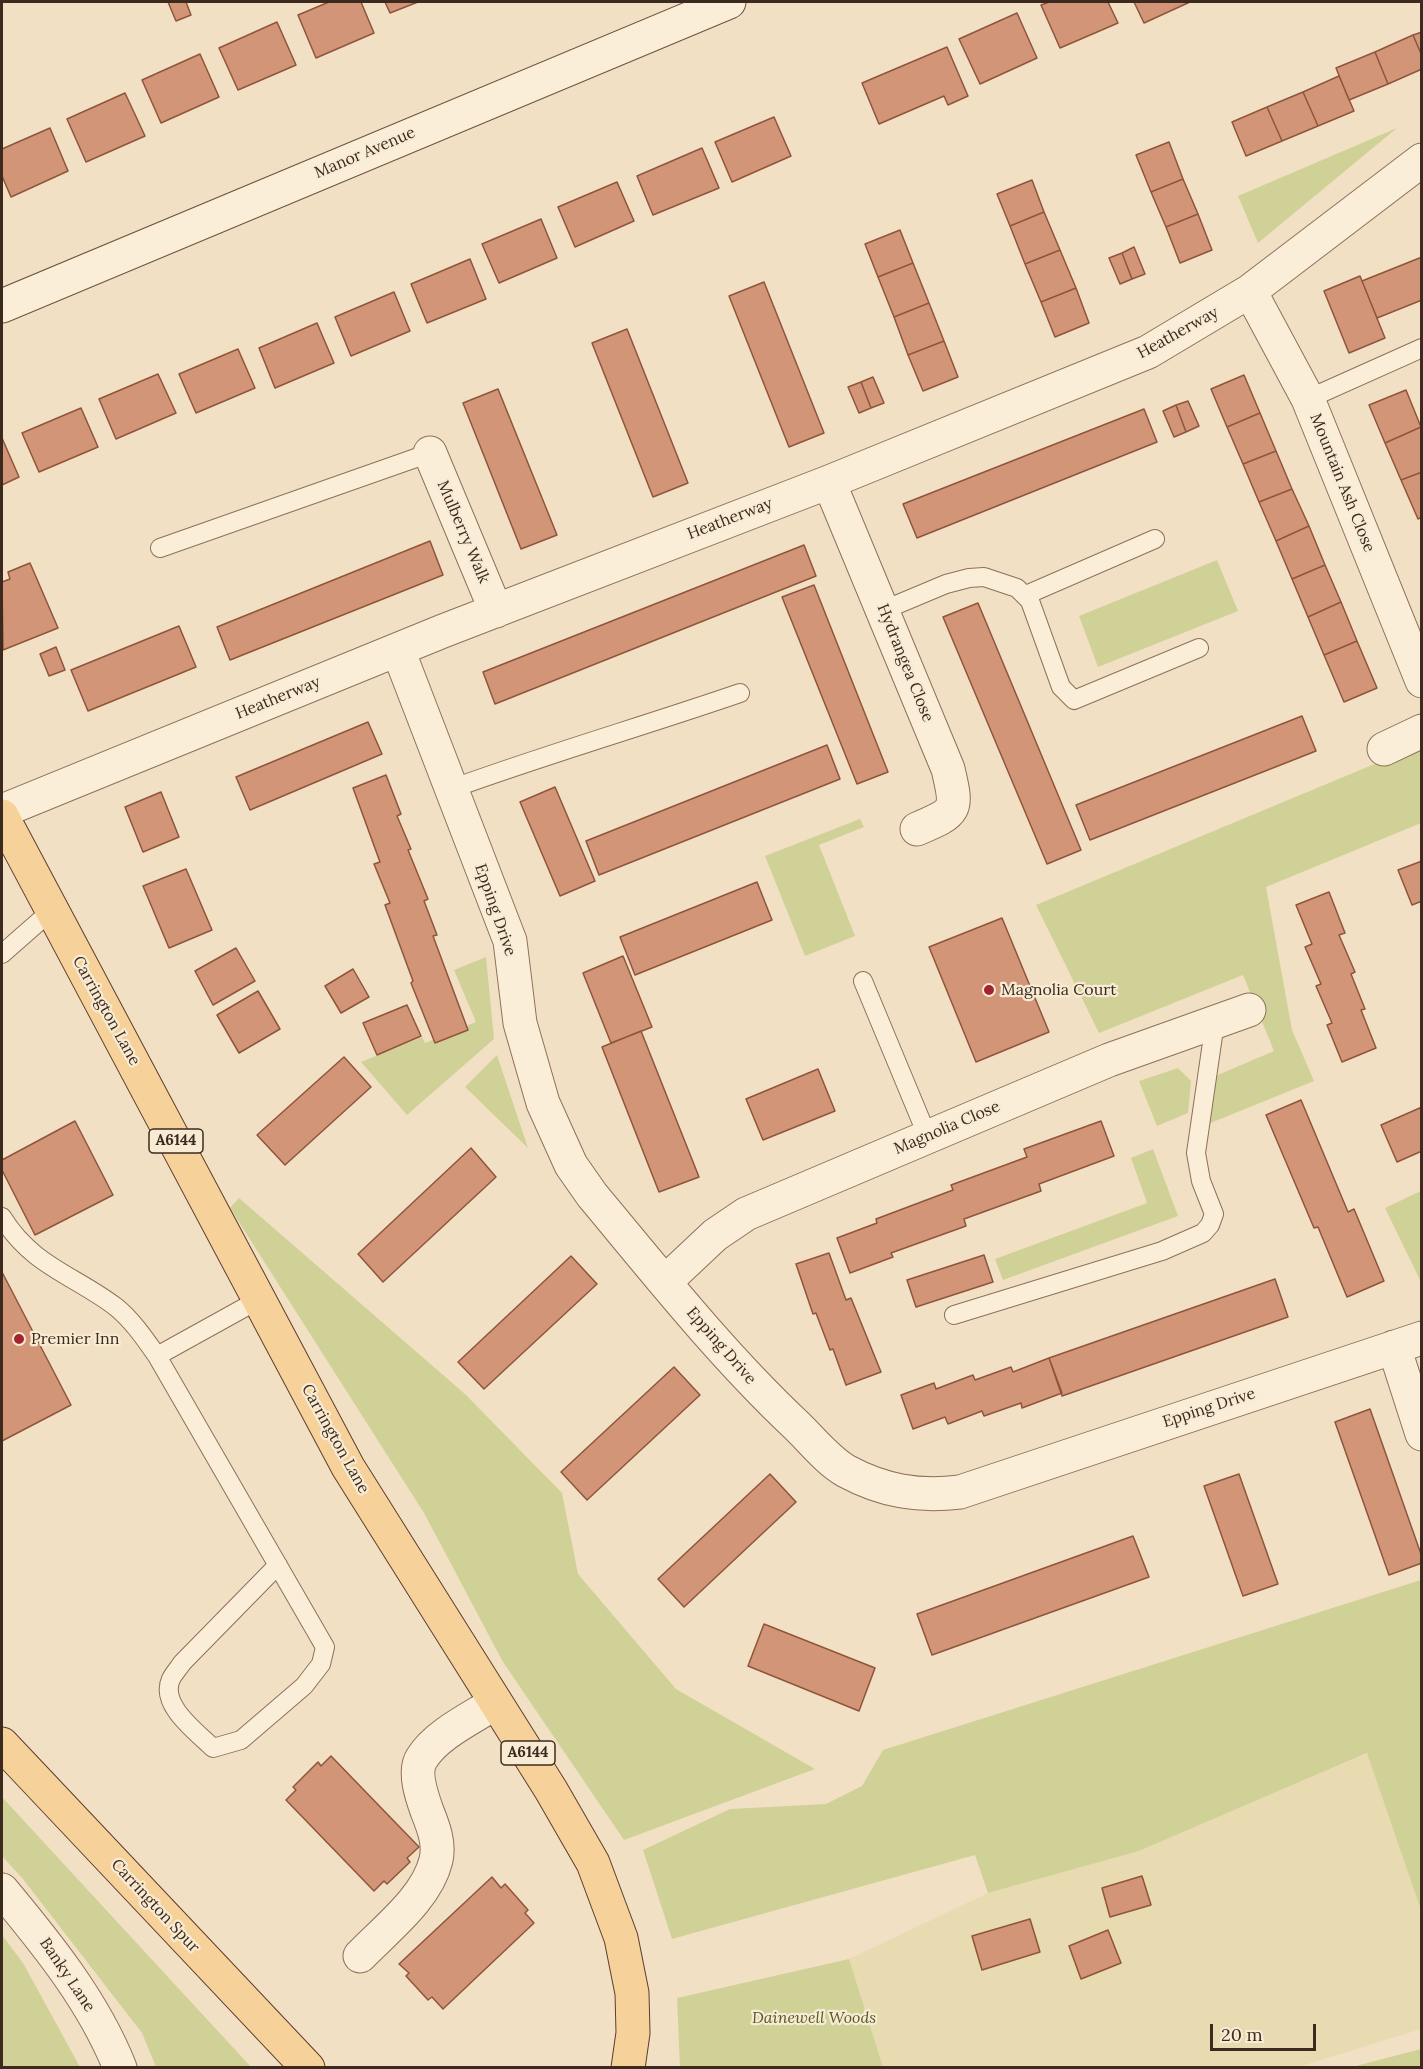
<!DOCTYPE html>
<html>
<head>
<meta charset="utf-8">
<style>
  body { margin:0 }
  #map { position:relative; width:1423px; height:2069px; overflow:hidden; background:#f2e0c4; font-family:Lora,serif }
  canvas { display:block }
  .frame { position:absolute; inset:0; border:3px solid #3d2a1e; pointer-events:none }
  .scale { position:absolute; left:1210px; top:2024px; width:106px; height:27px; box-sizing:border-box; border:3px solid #3d2a1e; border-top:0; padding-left:8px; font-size:18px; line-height:21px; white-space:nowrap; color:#3d2a1e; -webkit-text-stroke:4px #f8ebd4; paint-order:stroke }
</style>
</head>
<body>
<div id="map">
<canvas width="1423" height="2069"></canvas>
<div class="frame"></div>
<div class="scale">20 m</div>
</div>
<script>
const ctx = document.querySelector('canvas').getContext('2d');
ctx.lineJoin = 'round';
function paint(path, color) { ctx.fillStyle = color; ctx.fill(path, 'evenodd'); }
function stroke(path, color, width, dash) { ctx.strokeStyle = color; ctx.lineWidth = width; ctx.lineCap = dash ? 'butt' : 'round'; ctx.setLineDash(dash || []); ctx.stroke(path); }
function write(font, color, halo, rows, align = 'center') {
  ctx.font = font + ' Lora,serif'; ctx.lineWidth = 4.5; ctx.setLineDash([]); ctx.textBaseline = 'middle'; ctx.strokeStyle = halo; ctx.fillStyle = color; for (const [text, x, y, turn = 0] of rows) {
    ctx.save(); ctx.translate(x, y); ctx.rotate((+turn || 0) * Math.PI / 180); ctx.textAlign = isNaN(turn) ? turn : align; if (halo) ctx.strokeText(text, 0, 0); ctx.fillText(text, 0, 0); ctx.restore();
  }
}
paint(new Path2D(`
  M 1368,1753 L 1421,1910 L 1421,2029 L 1298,2067 L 883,2067 L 849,1959 L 988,1893 L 1139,1851 Z`), '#e8dab1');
paint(new Path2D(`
  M 1397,128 L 1258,243 L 1238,196 Z
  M 1217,560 L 1238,611 L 1098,667 L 1079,616 Z
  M 1413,748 L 1421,750 L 1421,823 L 1266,887 L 1292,1030 L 1314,1081 L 1208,1124 L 1213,1077 L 1274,1051 L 1243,975 L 1099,1033 L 1036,905 Z
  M 860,819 L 864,827 L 819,845 L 855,936 L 805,956 L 765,856 Z
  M 486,957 L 494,1039 L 407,1115 L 361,1062 L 422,1037 L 425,1043 L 476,1022 L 454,970 Z
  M 497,1055 L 528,1148 L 465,1087 Z
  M 1178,1068 L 1191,1081 L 1188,1113 L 1157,1126 L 1139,1081 Z
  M 1153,1149 L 1178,1216 L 1003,1280 L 995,1259 L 1147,1203 L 1131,1158 Z
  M 1421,1191 L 1421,1282 L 1385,1208 Z
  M 239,1198 L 465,1394 L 562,1493 L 578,1574 L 676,1689 L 815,1769 L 624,1840 L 503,1662 L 424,1513 L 230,1208 Z
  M 1421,1580 L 1421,1910 L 1367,1753 L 1139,1851 L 988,1893 L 975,1855 L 672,1939 L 643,1850 L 730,1809 L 826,1804 L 862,1786 L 883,1750 Z
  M 2,1797 L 251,2067 L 156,2067 L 142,2033 L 23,1879 L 2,1856 Z
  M 2,1935 L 23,1963 L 80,2067 L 2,2067 Z
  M 849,1959 L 883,2067 L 680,2067 L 677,1998 Z
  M 1421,2049 L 1421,2067 L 1352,2067 Z`), '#d0d197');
const building = new Path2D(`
  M 168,2 L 186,2 L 191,15 L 176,21 Z
  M 329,2 L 361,2 L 374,33 L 316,58 L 298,15 Z
  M 385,2 L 418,2 L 390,13 Z
  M 1049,2 L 1108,2 L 1118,23 L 1060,48 L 1041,5 Z
  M 1134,2 L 1190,2 L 1144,23 Z
  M 1017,13 L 1037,58 L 980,84 L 959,39 Z
  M 277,22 L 296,65 L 238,90 L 219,48 Z
  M 1422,32 L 1422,56 L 1413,35 Z
  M 1413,35 L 1422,56 L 1422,69 L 1388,84 L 1375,52 Z
  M 947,47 L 968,96 L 948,105 L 944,96 L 879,124 L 862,83 Z
  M 1375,52 L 1388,84 L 1349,100 L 1336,68 Z
  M 200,54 L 219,97 L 161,123 L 142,80 Z
  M 1339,76 L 1354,111 L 1318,126 L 1303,92 Z
  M 1303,92 L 1318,126 L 1282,141 L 1267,107 Z
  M 125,93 L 145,136 L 86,162 L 67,119 Z
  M 1267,107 L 1282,141 L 1246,156 L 1232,122 Z
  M 774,117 L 791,156 L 732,182 L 715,142 Z
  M 50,128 L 68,171 L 11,197 L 2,176 L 2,149 Z
  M 1169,142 L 1183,179 L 1151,192 L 1136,155 Z
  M 702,148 L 719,188 L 653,215 L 637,176 Z
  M 1183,179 L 1198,214 L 1166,227 L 1151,192 Z
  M 1032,180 L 1044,212 L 1010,226 L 997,194 Z
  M 617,182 L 634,221 L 575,247 L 558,207 Z
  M 1044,212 L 1060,250 L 1025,264 L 1010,226 Z
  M 1198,214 L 1212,250 L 1180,263 L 1166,227 Z
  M 541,219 L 557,258 L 499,283 L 482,244 Z
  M 900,230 L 913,263 L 878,277 L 865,244 Z
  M 1134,247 L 1145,274 L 1132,279 L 1122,253 Z
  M 1060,250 L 1076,288 L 1041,302 L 1025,264 Z
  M 1122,253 L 1132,279 L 1120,284 L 1109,258 Z
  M 1422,257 L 1422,300 L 1377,318 L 1362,281 Z
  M 470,259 L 486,299 L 427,323 L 411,284 Z
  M 913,263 L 929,303 L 894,317 L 878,277 Z
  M 1360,276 L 1385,338 L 1349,353 L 1324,291 Z
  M 764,282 L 824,433 L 789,447 L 729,296 Z
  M 1076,288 L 1089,323 L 1055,337 L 1041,302 Z
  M 394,292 L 410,331 L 351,356 L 335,317 Z
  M 929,303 L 944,341 L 908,355 L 894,317 Z
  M 317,323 L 334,363 L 275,388 L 259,348 Z
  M 627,329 L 688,483 L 653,497 L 592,343 Z
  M 944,341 L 958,377 L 923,391 L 908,355 Z
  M 238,349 L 255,388 L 196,413 L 179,374 Z
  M 158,374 L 176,413 L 116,439 L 99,399 Z
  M 1244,375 L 1260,413 L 1227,427 L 1211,389 Z
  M 873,377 L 884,403 L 871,408 L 861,382 Z
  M 861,382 L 871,408 L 859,413 L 848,387 Z
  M 498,389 L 557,535 L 521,549 L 463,403 Z
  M 1406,390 L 1421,427 L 1385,443 L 1369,405 Z
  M 1188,401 L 1199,426 L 1186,432 L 1176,405 Z
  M 1176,405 L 1186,432 L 1174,437 L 1163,411 Z
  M 81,408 L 98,447 L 39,472 L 22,433 Z
  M 1144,409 L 1157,442 L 917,538 L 903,504 Z
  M 1260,413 L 1276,451 L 1243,464 L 1227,427 Z
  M 1421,427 L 1422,472 L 1401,480 L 1385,443 Z
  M 2,438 L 19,477 L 2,485 Z
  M 1276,451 L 1292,489 L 1259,502 L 1243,464 Z
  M 1422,472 L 1422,517 L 1418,519 L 1401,480 Z
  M 1292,489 L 1309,526 L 1276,541 L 1259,502 Z
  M 1309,526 L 1325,565 L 1292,579 L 1276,541 Z
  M 430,541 L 443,575 L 230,660 L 217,627 Z
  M 804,545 L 816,576 L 495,704 L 483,672 Z
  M 30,563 L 58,628 L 3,650 L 2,582 L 10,579 L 8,572 Z
  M 1325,565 L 1341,602 L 1308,617 L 1292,579 Z
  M 814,585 L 888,772 L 857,784 L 782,597 Z
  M 1341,602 L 1357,641 L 1324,655 L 1308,617 Z
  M 978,603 L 1081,850 L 1047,864 L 943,617 Z
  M 179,626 L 196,667 L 88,711 L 71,670 Z
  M 1357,641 L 1377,688 L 1344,702 L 1324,655 Z
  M 56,647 L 65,670 L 49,676 L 40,654 Z
  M 1302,716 L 1316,751 L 1090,840 L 1076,805 Z
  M 368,722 L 382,754 L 250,810 L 236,777 Z
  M 827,745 L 840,779 L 599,875 L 586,841 Z
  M 386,775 L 401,814 L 397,816 L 411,849 L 408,850 L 428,899 L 424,901 L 437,935 L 433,936 L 468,1030 L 435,1043 L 411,983 L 413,981 L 385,905 L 390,903 L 374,864 L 380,862 L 353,788 Z
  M 555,787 L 595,881 L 560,896 L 520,802 Z
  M 161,792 L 179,837 L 143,852 L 125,807 Z
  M 1422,861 L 1422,901 L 1412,905 L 1398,870 Z
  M 186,869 L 212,930 L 169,948 L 143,886 Z
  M 757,882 L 772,920 L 635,975 L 620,937 Z
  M 1329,892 L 1345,933 L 1339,935 L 1355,972 L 1351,974 L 1365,1009 L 1361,1010 L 1376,1048 L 1342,1062 L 1327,1025 L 1332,1023 L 1316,986 L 1321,984 L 1305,947 L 1312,944 L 1296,905 Z
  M 1002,918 L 1049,1032 L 976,1062 L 929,947 Z
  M 236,948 L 255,981 L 213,1005 L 195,971 Z
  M 623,956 L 652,1027 L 611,1043 L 583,973 Z
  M 353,969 L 369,997 L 341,1013 L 325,986 Z
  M 258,991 L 280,1029 L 239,1053 L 217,1015 Z
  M 407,1005 L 421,1036 L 377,1055 L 363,1023 Z
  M 641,1031 L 699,1177 L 659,1192 L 602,1047 Z
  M 344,1057 L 371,1087 L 285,1165 L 257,1135 Z
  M 818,1069 L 835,1111 L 763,1140 L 746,1099 Z
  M 1301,1100 L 1348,1212 L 1354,1209 L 1384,1281 L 1347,1297 L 1318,1227 L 1314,1228 L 1266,1115 Z
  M 1422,1107 L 1422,1151 L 1397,1162 L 1381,1125 Z
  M 75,1121 L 113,1195 L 35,1235 L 2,1170 L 2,1160 Z
  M 1101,1121 L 1114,1156 L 1039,1184 L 1041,1191 L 964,1219 L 966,1226 L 891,1253 L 893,1257 L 850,1273 L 837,1238 L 877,1223 L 876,1219 L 953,1190 L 951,1185 L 1027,1157 L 1024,1149 Z
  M 471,1148 L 496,1177 L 383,1282 L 358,1254 Z
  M 829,1253 L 846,1300 L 851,1298 L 881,1372 L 846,1385 L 833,1349 L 830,1350 L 816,1313 L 813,1314 L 796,1264 Z
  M 984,1255 L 993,1282 L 916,1307 L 907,1280 Z
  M 571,1256 L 597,1284 L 484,1389 L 458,1362 Z
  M 2,1272 L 71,1405 L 2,1441 Z
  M 1275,1279 L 1288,1317 L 1062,1396 L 1049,1358 Z
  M 1049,1358 L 1062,1393 L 1022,1408 L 1021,1403 L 984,1416 L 982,1411 L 948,1424 L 945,1417 L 913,1429 L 901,1395 L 934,1383 L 936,1389 L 973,1375 L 975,1380 L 1011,1367 L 1013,1372 Z
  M 674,1367 L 700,1395 L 587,1500 L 561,1472 Z
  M 1370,1409 L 1422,1557 L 1422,1563 L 1389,1575 L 1335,1422 Z
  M 770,1474 L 796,1502 L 684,1607 L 658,1579 Z
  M 1239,1474 L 1278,1584 L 1243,1596 L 1204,1486 Z
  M 1133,1536 L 1149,1577 L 932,1655 L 917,1614 Z
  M 764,1624 L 875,1668 L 859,1711 L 748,1666 Z
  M 331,1756 L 419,1847 L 407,1858 L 410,1862 L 387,1884 L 384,1881 L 374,1891 L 286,1800 L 296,1790 L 293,1787 L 318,1762 L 321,1766 Z
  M 1142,1876 L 1151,1905 L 1110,1917 L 1102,1888 Z
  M 492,1877 L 501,1888 L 505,1884 L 528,1910 L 525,1913 L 534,1923 L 443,2009 L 432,1997 L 428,2000 L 406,1976 L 409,1973 L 399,1964 Z
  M 1030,1919 L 1040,1952 L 982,1970 L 972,1936 Z
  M 1108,1930 L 1121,1963 L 1081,1979 L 1069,1946 Z`);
paint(building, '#d39577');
stroke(building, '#8f553c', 1.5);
const lane = new Path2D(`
  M 1308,399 L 1422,348
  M 160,548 L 430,453
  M 1026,595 L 1155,539
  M 884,610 L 946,584 L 969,578 L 984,577 L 1017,588 L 1030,601 L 1061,687 L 1074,700 L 1199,648
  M 451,789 C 547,754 644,726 740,693
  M 2,954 L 51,911
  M 863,981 L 927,1135
  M 2,1217 C 32,1266 74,1275 116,1307 C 133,1321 145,1339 157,1356 L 325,1647 L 321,1664 L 304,1686 L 241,1740 L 213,1748 C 197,1732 159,1705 171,1679 C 174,1673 179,1668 182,1663 L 278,1565
  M 954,1315 L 1162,1251 L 1203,1233 L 1210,1225 L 1214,1214 L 1201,1181 L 1196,1153 L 1215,1022
  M 157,1356 L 260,1299`);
const street = new Path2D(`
  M 1250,291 L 1308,399 L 1422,681
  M 430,453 L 496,611
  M 829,482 L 948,769 C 958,811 957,812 917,829
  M 398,650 L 510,941 L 520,1023 L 543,1103 L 571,1165 L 592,1195 C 657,1273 721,1354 795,1424 C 811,1439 827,1460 846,1471 C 883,1491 918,1497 960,1492 L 1422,1338
  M 1384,749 L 1422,731
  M 2,811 L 443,631 L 829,482 L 1148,352 L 1250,291 L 1422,160
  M 665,1282 L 715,1235 L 746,1214 L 1109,1060 L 1249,1010
  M 1394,1347 L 1422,1434
  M 2,1890 C 47,1944 94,2002 120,2068
  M 360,1956 C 386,1929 427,1898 436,1860 C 440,1843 433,1826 427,1811 C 422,1797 413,1771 422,1758 C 437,1734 472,1718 495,1703`);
const secondary = new Path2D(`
  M 2,306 L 729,2`);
const primary = new Path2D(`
  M 2,816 L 348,1467 L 551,1790 L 593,1863 L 621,1938 L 632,1993 L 633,2033 L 628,2068
  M 2,1744 L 308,2068`);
stroke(lane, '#8e7059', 20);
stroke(street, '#8e7059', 35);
stroke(secondary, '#70513c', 35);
stroke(primary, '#5c3e2d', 35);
stroke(lane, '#fbeed8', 18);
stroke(street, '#fbeed8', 33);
stroke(secondary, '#fbeed8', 33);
stroke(primary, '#f7d19a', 33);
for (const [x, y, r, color] of [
  [989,990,6,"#a22430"],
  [19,1339,6,"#a22430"]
]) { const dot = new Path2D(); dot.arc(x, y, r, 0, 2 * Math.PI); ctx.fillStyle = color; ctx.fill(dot); stroke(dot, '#f8ebd4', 2); }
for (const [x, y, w] of [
  [176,1141,54],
  [528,1753,54]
]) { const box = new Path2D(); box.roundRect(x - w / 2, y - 12, w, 24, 4.5); ctx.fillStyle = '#f8ebd4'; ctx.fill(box); stroke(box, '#3d2a1e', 1.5); }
write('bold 15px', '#3d2a1e', null, [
  ["A6144",176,1141],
  ["A6144",528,1753]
]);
write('16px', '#3d2a1e', '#f8ebd4', [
  ["Manor Avenue",365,153,-23],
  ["Heatherway",1178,333,-29],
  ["Mountain Ash Close",1342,483,68],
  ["Heatherway",730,519,-21],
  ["Mulberry Walk",463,532,67],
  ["Hydrangea Close",905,663,68],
  ["Heatherway",278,698,-22],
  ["Epping Drive",495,910,71],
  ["Carrington Lane",106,1011,61],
  ["Magnolia Close",947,1128,-23],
  ["Epping Drive",721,1346,49],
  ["Epping Drive",1209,1408,-18],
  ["Carrington Lane",335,1439,61],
  ["Carrington Spur",155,1906,47],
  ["Banky Lane",67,1975,56]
]);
write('16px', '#3d2a1e', '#f8ebd4', [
  ["Magnolia Court",1001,990],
  ["Premier Inn",31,1339]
], 'left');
write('italic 16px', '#525b23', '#f8ebd4', [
  ["Dainewell Woods",814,2018]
]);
</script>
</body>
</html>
